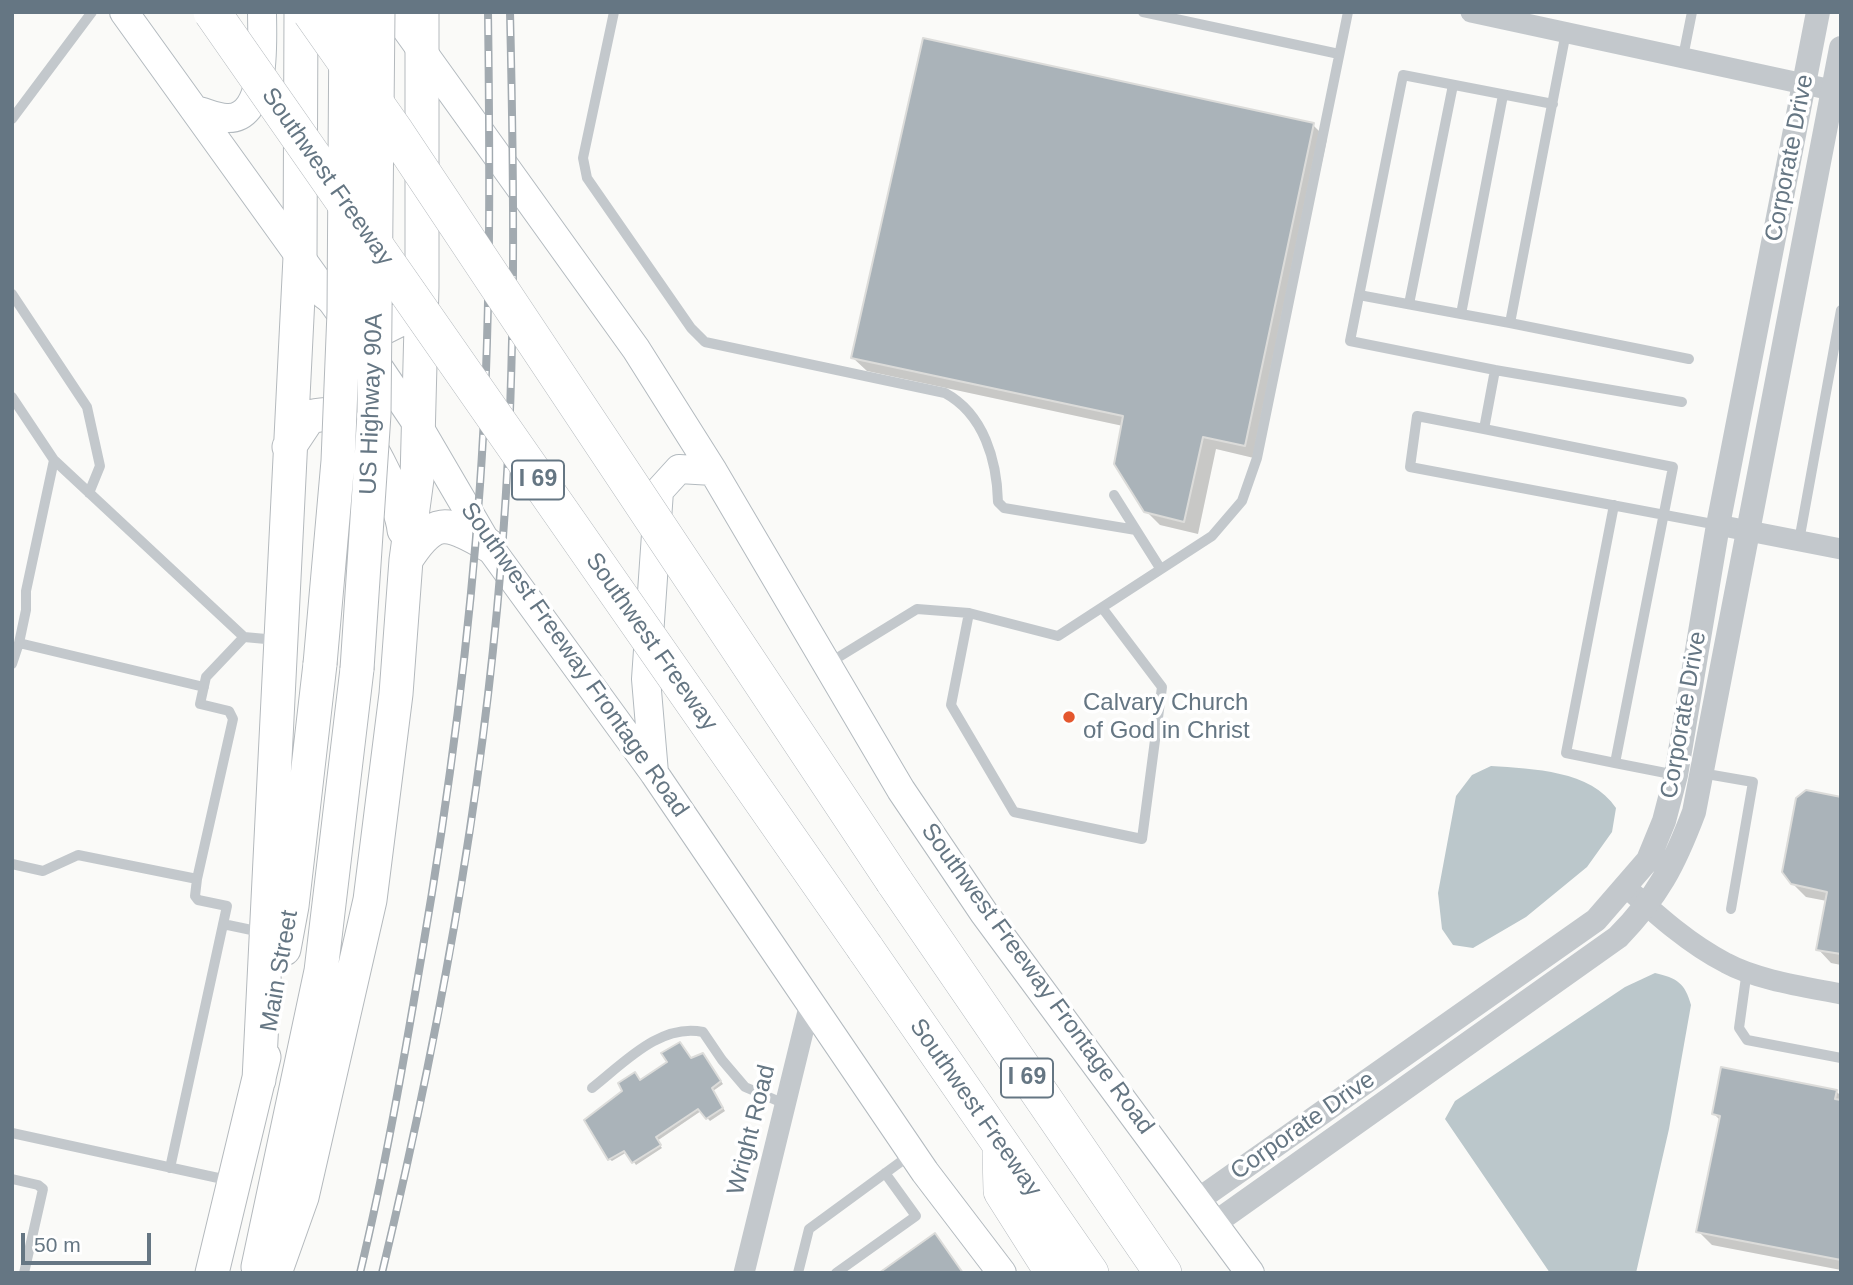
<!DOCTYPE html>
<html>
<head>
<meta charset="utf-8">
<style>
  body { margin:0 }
  #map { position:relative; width:1853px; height:1285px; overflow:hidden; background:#fafaf8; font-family:Arial,sans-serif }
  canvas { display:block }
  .frame { position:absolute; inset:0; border:14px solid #657683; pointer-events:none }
  .scale { position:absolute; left:21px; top:1233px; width:130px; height:32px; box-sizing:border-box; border:4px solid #657683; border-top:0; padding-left:9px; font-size:21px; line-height:24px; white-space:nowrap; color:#657683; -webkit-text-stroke:5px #fff; paint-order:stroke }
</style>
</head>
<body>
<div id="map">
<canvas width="1853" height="1285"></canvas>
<div class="frame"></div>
<div class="scale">50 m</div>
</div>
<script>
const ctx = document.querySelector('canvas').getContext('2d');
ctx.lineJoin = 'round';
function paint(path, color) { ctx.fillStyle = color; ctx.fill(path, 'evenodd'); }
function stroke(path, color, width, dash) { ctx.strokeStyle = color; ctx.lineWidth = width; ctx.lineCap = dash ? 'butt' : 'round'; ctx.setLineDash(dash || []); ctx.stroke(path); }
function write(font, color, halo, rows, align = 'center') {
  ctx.font = font + ' Arial,sans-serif'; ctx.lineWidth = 7; ctx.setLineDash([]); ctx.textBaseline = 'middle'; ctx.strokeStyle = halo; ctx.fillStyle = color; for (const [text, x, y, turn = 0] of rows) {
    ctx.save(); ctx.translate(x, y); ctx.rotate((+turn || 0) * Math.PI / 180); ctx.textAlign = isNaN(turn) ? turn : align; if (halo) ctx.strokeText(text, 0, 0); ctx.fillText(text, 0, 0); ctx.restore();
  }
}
paint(new Path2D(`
  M 1491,766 C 1533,769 1591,770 1616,808 L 1612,832 L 1587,867 L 1526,917 L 1473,948 L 1453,945 L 1442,929 L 1438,893 L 1456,796 L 1472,775 Z
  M 1655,973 C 1677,978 1685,983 1691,1005 L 1669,1129 L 1636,1273 L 1550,1273 L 1445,1119 L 1455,1101 L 1625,987 Z`), '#bbc7cb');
paint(new Path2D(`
  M 1313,125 L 1327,139 L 1258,459 L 1216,449 L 1198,534 L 1160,525 L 1146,511 L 1123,426 L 867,371 L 853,358 Z
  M 1841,799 L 1841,965 L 1831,963 L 1818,949 L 1827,901 L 1806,897 L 1792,883 Z
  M 705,1058 L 723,1084 L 713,1091 L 725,1111 L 710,1121 L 701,1111 L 657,1141 L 662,1148 L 636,1165 L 627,1152 L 612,1161 L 609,1159 L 641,1082 L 692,1060 Z
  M 1836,1091 L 1841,1096 L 1841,1270 L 1712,1245 L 1698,1231 L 1721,1121 L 1714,1114 Z`), '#0003');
const building = new Path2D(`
  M 923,38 L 1314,123 L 1245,446 L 1203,437 L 1184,522 L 1144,512 L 1114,464 L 1123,416 L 851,358 Z
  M 1806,790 L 1841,797 L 1841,954 L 1816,950 L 1827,892 L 1791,884 L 1782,872 L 1796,798 Z
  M 680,1042 L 691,1058 L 703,1053 L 721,1081 L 712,1088 L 723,1108 L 706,1119 L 698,1109 L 656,1137 L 661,1145 L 632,1163 L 624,1151 L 608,1160 L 584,1120 L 622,1091 L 618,1083 L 635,1072 L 640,1080 L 667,1062 L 661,1053 Z
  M 1721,1067 L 1837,1090 L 1835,1099 L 1841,1100 L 1841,1260 L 1696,1232 L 1720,1116 L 1712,1114 Z
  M 935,1233 L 963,1273 L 879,1273 Z`);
paint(building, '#aab3b9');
stroke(building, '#dcdcda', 2);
const secondary = new Path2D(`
  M 124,12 L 339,311
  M 394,12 L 636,349 L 713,471 L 901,790 L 984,913 L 1250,1273
  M 195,110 C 205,112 217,118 227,118 C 268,120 262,38 262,12
  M 369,353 L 419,427 L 488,545 L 654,773 L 925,1172 L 1002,1273
  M 654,773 L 646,679 L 659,491 L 679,469 L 713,471`);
const trunk = new Path2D(`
  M 326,293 L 360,318 L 385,327 L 405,317 L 422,287
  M 289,447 L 309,417 C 324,414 337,411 351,422 C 369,436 402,506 404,530
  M 406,560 C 434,517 446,520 488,545
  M 284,949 L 292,906 L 320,664
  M 259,1080 L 300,257 L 301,12
  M 258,1267 L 321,971 L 357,669
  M 212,1273 L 264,1057
  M 275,1273 L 302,1197 L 370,900 L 396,694 L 406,560 L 417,479 L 422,287 L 422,12`);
const motorway = new Path2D(`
  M 894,881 L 1163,1273
  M 865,948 L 1090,1273
  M 1001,1153 L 1002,1191 L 1054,1273`);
stroke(secondary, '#b3babf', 30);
stroke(trunk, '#b4b9bd', 35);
stroke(motorway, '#b4b9bd', 38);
stroke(new Path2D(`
  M 614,12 L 583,158 L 587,178 L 691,328 L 705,342 L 945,393 C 984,414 997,461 998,502 L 1004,508 L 1136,530
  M 1143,12 L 1339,54
  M 1566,32 L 1510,323 L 1689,359
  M 1683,57 L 1692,12
  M 1503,95 L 1461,314 L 1510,323
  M 12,119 L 92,12
  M 12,294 L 87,407 L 100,466 L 89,493
  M 1359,295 L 1461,314
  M 1409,304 L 1453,85
  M 1495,370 L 1350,341 L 1403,75 L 1553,104
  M 12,397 L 54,460 L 244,637 L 277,640
  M 1682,402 L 1495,370 L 1484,429 L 1417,416 L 1410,467 L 1718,525
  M 1484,429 L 1673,467 L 1615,763 L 1566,753 L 1614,505
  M 1114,495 L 1160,568
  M 1799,541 L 1841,310
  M 969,613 L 951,705 L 1014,812 L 1142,839 L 1162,687 L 1103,609
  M 19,643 L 26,610 L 26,591 L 54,460
  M 829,663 L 917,609 L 969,613 L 1058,636 L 1212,536 L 1242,501 L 1257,458 L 1348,12
  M 12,664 L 19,643 L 204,687
  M 1615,763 L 1676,775
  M 1701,773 L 1753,782 L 1731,909
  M 12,864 L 43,871 L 78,855 L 197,879 L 195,896 L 198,900 L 227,906 L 170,1168
  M 197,879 L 233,719 L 229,711 L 200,704 L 206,677 L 244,637
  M 223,924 L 261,932
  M 1747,970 L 1739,1028 L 1747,1040 L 1841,1058
  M 592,1088 C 624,1063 660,1023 703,1032 L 722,1060 L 745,1087 L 785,1104
  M 12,1133 L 232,1181
  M 12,1179 L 38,1185 L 43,1189 L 24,1273
  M 798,1273 L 809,1229 L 910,1155
  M 836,1273 L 916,1216 L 885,1173`), '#c3c8cc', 10);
stroke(new Path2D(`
  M 1471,12 L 1841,92
  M 1718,525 L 1841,549
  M 1627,888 C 1657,915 1689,944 1726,963 C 1757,980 1806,987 1841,994
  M 744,1273 L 811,999`), '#c3c8cc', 21);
stroke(new Path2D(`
  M 1198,1200 L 1596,920 L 1648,860 L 1664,821 L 1676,775 L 1718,525 L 1818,12
  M 1215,1223 L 1618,937 C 1658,896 1674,865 1694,812 L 1841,48`), '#c3c8cc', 24);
stroke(secondary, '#fff', 28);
stroke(trunk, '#fff', 33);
stroke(motorway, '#fff', 37);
const rail = new Path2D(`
  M 360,1273 C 385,1169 403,1065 421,959 C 448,802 469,644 480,485 C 491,328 490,169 488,12
  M 382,1273 C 441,1027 487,776 504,523 C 516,353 514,182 510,12`);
stroke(rail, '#a2aab0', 8);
stroke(rail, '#fff', 5, [16]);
const trunkBridge = new Path2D(`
  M 320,664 L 338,461 L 344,312 L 346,12
  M 357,669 L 374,414 L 378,12`);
const motorwayBridge = new Path2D(`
  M 212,12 L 865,948
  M 311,12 L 396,133 L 894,881`);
stroke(trunkBridge, '#b4b9bd', 35, []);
stroke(motorwayBridge, '#b4b9bd', 38, []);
stroke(trunkBridge, '#fff', 33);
stroke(motorwayBridge, '#fff', 37);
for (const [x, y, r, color] of [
  [1069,717,7,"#e4572e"]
]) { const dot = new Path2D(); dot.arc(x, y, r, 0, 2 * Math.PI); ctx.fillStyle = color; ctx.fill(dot); stroke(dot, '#fff', 2.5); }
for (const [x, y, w] of [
  [538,480,52],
  [1027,1078,52]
]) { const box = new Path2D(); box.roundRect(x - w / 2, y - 19.5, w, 39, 5); ctx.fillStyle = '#fff'; ctx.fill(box); stroke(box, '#657683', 2); }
write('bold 23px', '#657683', null, [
  ["I 69",538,480],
  ["I 69",1027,1078]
]);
write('24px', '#657683', '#fff', [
  ["Corporate Drive",1790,158,-79],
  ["Southwest Freeway",327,177,55],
  ["US Highway 90A",372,404,-88],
  ["Southwest Freeway",651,642,55],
  ["Southwest Freeway Frontage Road",574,660,55],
  ["Corporate Drive",1684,715,-80],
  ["Main Street",280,971,-80],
  ["Southwest Freeway Frontage Road",1037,979,54],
  ["Southwest Freeway",975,1108,55],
  ["Corporate Drive",1303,1126,-35],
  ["Wright Road",752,1130,-76]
]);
write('24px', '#657683', '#fff', [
  ["Calvary Church",1083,703],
  ["of God in Christ",1083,731]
], 'left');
</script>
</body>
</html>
